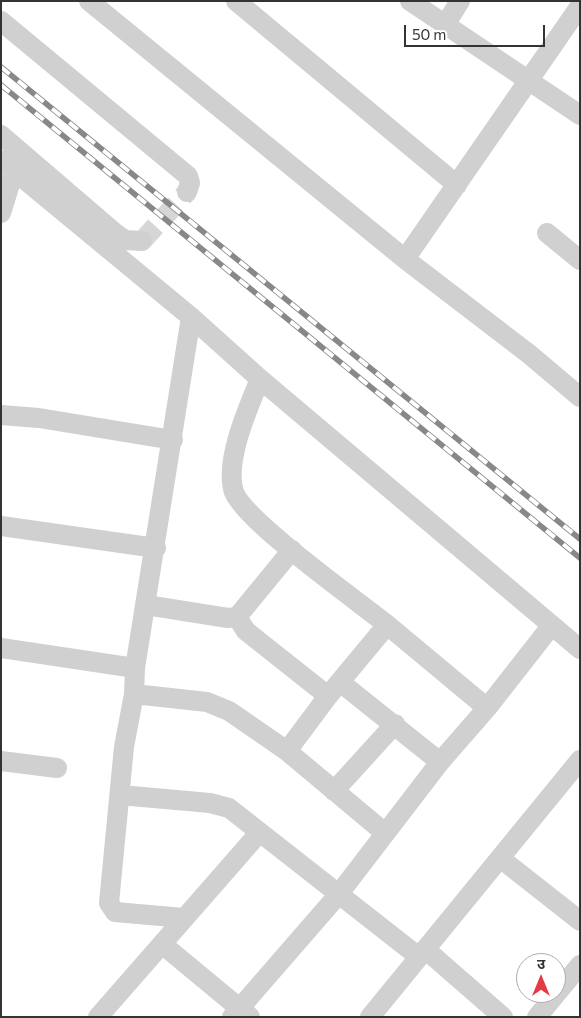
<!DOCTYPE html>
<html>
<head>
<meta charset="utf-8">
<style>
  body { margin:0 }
  #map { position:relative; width:581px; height:1018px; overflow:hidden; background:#fff; font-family:Commissioner,"Noto Sans Devanagari",sans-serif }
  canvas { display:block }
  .frame { position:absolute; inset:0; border:2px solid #333; pointer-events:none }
  .north { position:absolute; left:516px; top:953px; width:50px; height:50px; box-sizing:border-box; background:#fff; border:1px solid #adadad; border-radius:50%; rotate:0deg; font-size:14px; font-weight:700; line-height:20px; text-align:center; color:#333 }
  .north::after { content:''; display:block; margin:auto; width:18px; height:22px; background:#e63946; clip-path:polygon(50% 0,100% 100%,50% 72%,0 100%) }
  .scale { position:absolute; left:404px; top:25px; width:141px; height:22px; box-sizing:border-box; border:2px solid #333; border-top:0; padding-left:6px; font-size:15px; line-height:18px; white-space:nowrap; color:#333; -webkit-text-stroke:4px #fff; paint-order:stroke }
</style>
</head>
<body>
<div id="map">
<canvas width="581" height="1018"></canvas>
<div class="frame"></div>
<div class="north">उ</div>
<div class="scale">50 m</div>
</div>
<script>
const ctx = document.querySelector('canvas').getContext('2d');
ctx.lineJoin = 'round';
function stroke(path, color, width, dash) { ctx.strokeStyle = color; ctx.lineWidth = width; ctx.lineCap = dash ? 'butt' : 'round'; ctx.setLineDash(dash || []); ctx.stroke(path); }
stroke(new Path2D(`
  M 142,241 L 187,192`), '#d6d6d6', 20, [20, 10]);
stroke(new Path2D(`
  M 89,1 L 405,259 L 529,354 L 580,397
  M 236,1 L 457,185
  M 410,1 L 580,115
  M 1,21 L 188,176 L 190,183 L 187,192
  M 445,25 L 460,1
  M 1,135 L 114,232 L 125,240 L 142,241
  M 1,160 L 191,317 L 260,379 L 580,649
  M 1,213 L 14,171
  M 547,233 L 580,260
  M 405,259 L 580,6
  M 260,379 C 248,408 224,462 234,492 C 244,520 356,600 385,623 C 419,651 453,680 487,708
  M 1,415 L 39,418 L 173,440
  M 1,526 L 156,548
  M 146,605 L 228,618 L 237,617 L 292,550
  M 237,617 L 246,631 L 328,696
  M 1,648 L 135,668
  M 340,682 L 440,762
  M 134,694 L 207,702 L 229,711 L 287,751 L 385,833
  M 287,751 L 328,696 L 387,625
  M 1,761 L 57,768
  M 334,791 L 395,724
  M 120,795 L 210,803 L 229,808 L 419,957
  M 500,858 L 580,921
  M 184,918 L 115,912 L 109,903 L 124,747 L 134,694 L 135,668 L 191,317
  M 162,944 L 250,1017
  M 425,949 L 503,1017
  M 98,1017 L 259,833
  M 232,1017 L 338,895 L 440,762 L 487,708 L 552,625
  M 370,1017 L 580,760
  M 537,1017 L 580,965`), '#d0d0d0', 20);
const rail = new Path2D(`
  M 1,67 L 580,539
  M 1,85 L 580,558`);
stroke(rail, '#888', 5.5);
stroke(rail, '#fff', 4, [11]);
</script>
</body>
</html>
